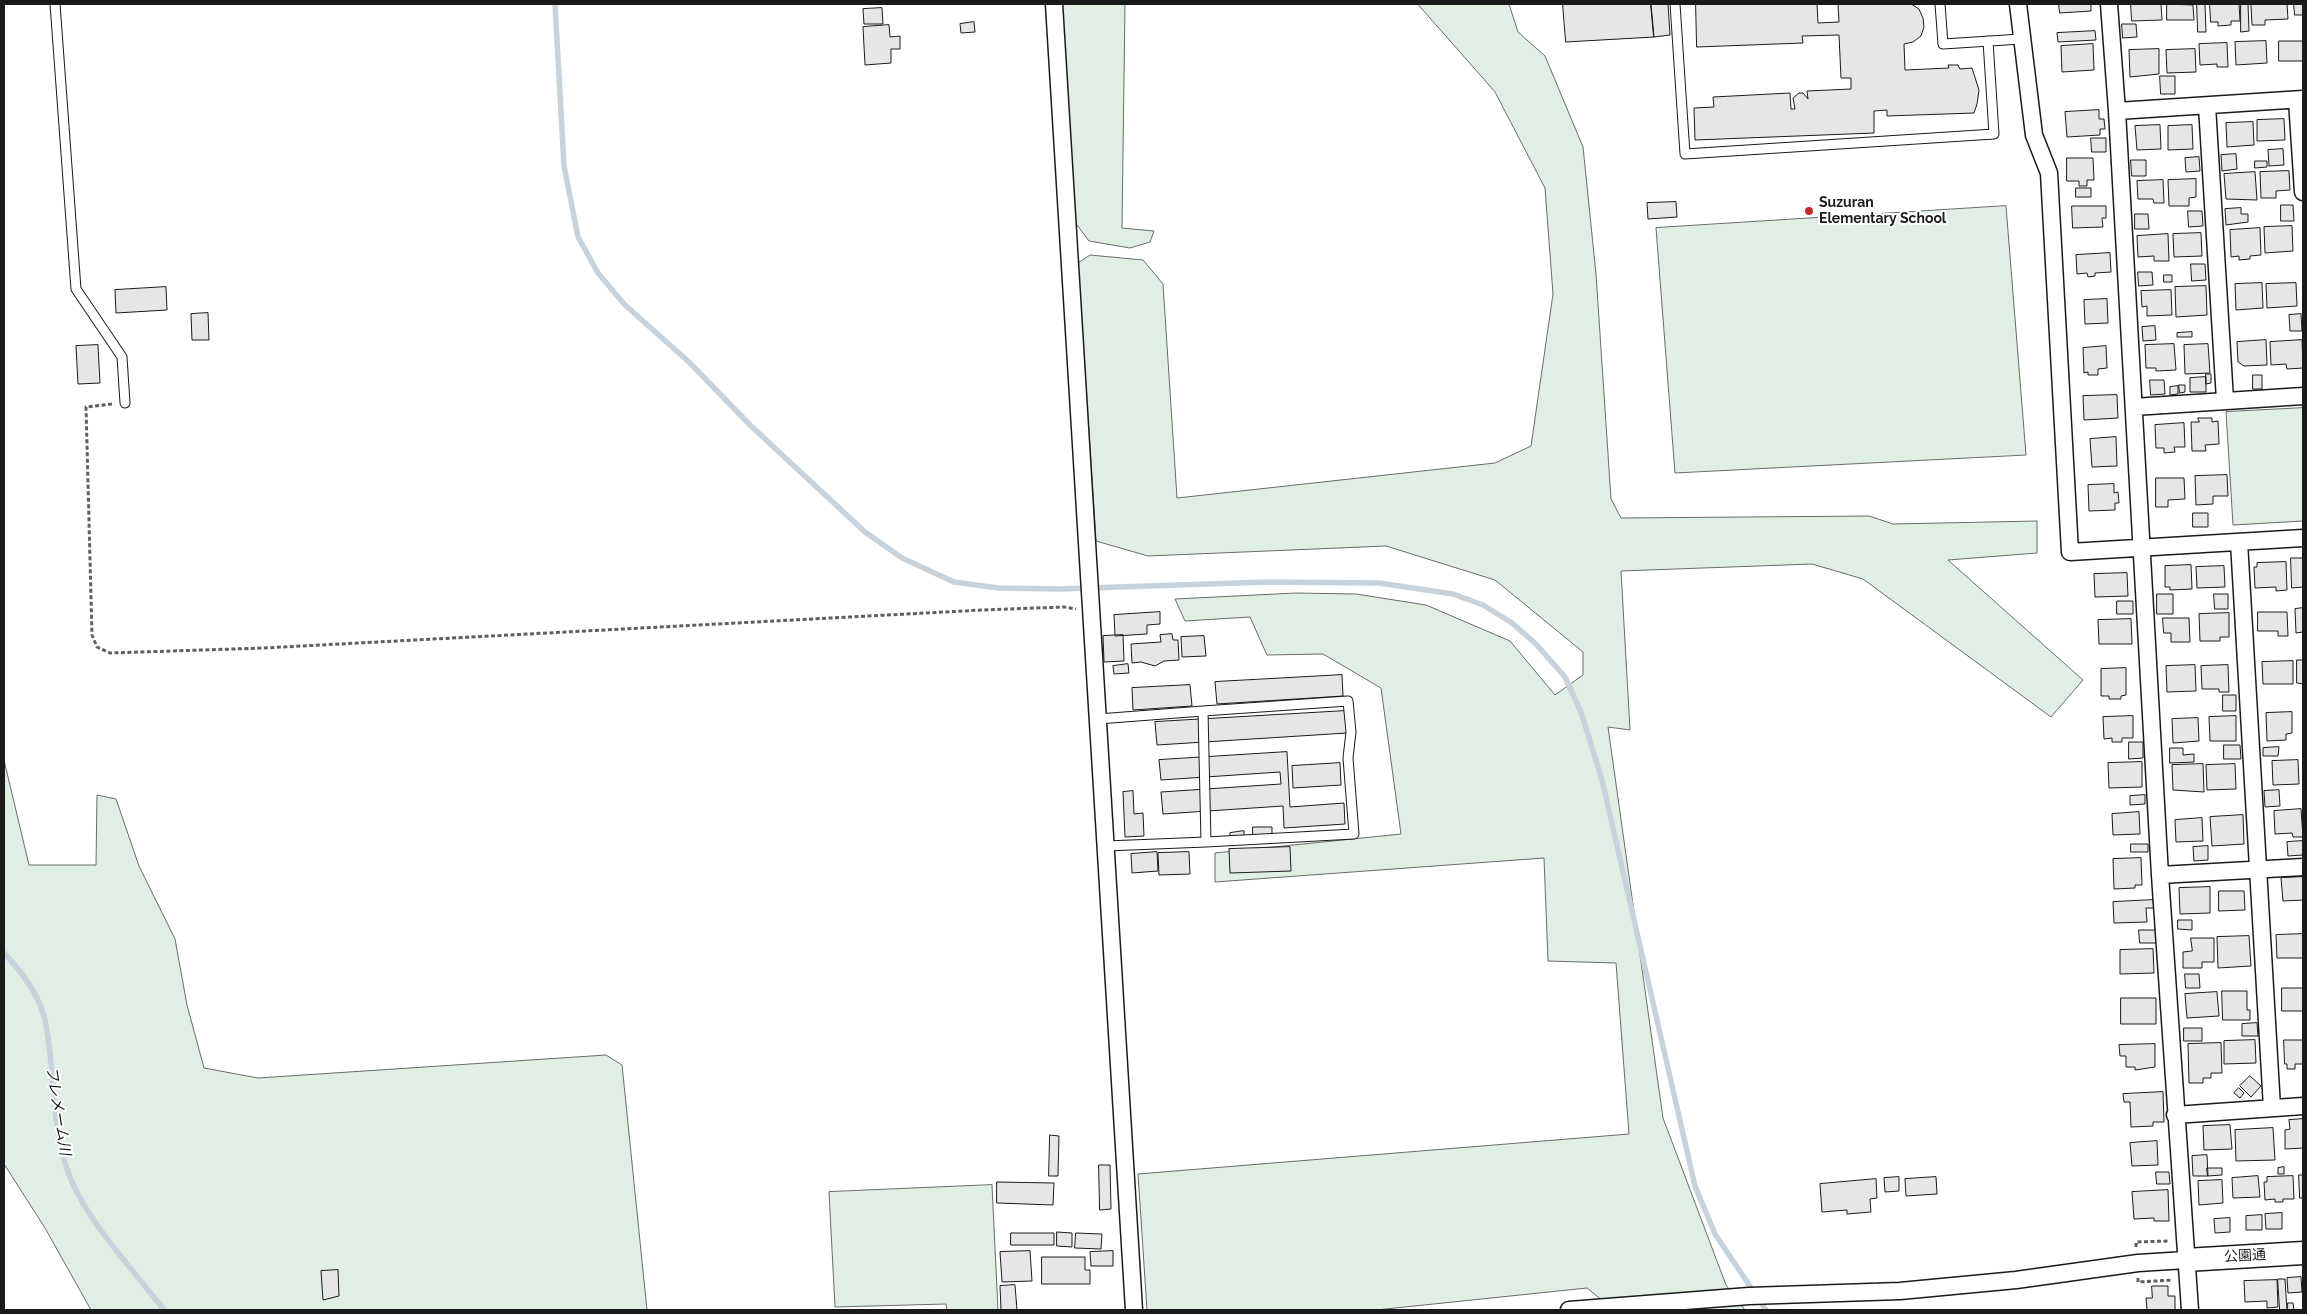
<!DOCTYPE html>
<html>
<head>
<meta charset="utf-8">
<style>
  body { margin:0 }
  #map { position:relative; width:2307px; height:1314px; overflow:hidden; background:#fff; font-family:Raleway,sans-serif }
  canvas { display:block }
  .frame { position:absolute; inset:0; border:5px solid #1a1a1a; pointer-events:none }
</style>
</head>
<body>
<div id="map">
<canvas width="2307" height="1314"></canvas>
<div class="frame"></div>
</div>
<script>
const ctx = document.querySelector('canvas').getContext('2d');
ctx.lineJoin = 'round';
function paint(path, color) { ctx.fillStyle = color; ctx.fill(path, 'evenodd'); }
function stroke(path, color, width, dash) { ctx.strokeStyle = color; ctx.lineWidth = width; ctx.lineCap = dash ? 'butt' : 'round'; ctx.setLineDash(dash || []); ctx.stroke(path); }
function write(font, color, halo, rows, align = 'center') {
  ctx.font = font + ' Raleway,"Noto Sans JP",sans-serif'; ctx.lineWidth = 4; ctx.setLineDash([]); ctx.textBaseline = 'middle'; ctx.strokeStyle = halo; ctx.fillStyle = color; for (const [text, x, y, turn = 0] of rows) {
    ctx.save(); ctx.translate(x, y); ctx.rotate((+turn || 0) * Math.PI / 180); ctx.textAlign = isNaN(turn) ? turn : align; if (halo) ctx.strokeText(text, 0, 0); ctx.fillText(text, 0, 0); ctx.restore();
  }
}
const green = new Path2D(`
  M 1062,4 L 1125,4 L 1122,228 L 1154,231 L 1150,242 L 1130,248 L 1089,241 L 1074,221 Z
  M 1418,4 L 1509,4 L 1518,32 L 1545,56 L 1583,147 L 1596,274 L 1611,499 L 1621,518 L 1869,516 L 1893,524 L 2037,521 L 2037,553 L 1948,560 L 2083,680 L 2051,717 L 1863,579 L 1812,564 L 1621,571 L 1630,730 L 1608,727 L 1663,1118 L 1726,1285 L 1745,1310 L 1614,1310 L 1587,1288 L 1376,1310 L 1147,1310 L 1138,1174 L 1629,1134 L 1616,963 L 1548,961 L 1544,858 L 1215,882 L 1215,853 L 1401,834 L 1381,688 L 1323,654 L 1267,655 L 1250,617 L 1185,621 L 1175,599 L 1296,593 L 1356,594 L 1426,605 L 1510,641 L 1555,695 L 1583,675 L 1583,652 L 1495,580 L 1386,546 L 1148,556 L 1096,541 L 1078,263 L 1090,255 L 1143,260 L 1163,284 L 1177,498 L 1495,463 L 1531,446 L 1553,294 L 1545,188 L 1495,92 Z
  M 2006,206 L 2026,455 L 1675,473 L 1656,228 Z
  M 2303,408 L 2303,521 L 2233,525 L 2226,412 Z
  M 4,760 L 29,865 L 96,865 L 97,795 L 116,799 L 139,866 L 175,939 L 187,1005 L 204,1068 L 258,1078 L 606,1055 L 622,1065 L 647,1310 L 91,1310 L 45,1228 L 4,1164 Z
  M 992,1185 L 998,1310 L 947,1310 L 946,1304 L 835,1307 L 829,1192 Z`);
paint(green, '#e0efe3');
stroke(green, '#6a6a6a', 1);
stroke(new Path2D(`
  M 555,4 L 564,166 L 578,237 L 598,273 L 625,305 L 689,362 L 750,425 L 865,532 L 902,558 L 954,582 L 998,588 L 1059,589 L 1267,582 L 1379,583 L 1453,594 L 1483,605 L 1512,623 L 1536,644 L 1565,677 L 1581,712 L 1602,780 L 1695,1186 L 1715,1234 L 1766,1310
  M 4,953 C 22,972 39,994 45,1020 C 56,1072 50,1128 70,1177 C 87,1221 135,1272 164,1310`), '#c6d2dc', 5.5);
const building = new Path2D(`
  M 1563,4 L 1651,4 L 1654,37 L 1566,42 Z
  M 1651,4 L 1668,4 L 1670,35 L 1654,37 Z
  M 1696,4 L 1817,4 L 1818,23 L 1839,22 L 1838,4 L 1911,4 L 1919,9 L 1923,18 L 1924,27 L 1921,36 L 1913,42 L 1904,44 L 1905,70 L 1949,68 L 1948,65 L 1958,65 L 1960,69 L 1972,68 L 1979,90 L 1977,104 L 1974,113 L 1887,116 L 1887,110 L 1874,111 L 1874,133 L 1695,140 L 1694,108 L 1714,107 L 1713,97 L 1790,93 L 1791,109 L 1795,109 L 1793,98 L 1799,93 L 1803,93 L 1808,99 L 1807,91 L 1851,89 L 1851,78 L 1841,78 L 1839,35 L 1802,36 L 1803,43 L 1697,47 Z
  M 2059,4 L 2091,4 L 2091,11 L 2060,13 Z
  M 2131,4 L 2161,4 L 2162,20 L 2132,21 Z
  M 2167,4 L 2193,5 L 2194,20 L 2167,20 Z
  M 2197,4 L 2205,4 L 2206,32 L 2198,32 Z
  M 2210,4 L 2239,4 L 2240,21 L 2231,21 L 2231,25 L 2218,26 L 2218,22 L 2211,22 Z
  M 2241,4 L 2248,4 L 2249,31 L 2241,32 Z
  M 2261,4 L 2287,4 L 2288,19 L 2265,20 L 2265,25 L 2252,25 L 2251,5 Z
  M 2294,4 L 2303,4 L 2303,15 L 2295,15 Z
  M 882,8 L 883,24 L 864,24 L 863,9 Z
  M 974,22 L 975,32 L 961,33 L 960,24 Z
  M 2122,24 L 2136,24 L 2137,37 L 2123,38 Z
  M 889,25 L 890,37 L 900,36 L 900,49 L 891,49 L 891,63 L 865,65 L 863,27 Z
  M 2095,31 L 2096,40 L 2058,42 L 2057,33 Z
  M 2266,41 L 2267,63 L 2236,65 L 2235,42 Z
  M 2279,41 L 2303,41 L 2303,61 L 2279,61 Z
  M 2227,43 L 2228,67 L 2217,67 L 2217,64 L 2200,65 L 2199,44 Z
  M 2093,44 L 2094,70 L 2062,72 L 2061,46 Z
  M 2159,49 L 2159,74 L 2130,77 L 2129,50 Z
  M 2195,49 L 2196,72 L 2167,73 L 2166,50 Z
  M 2160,76 L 2175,76 L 2175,94 L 2161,94 Z
  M 2099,110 L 2099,119 L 2104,119 L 2105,129 L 2100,129 L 2100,135 L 2067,137 L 2065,112 Z
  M 2284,119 L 2285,140 L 2257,141 L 2257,120 Z
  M 2253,122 L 2254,145 L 2227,147 L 2226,123 Z
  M 2160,125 L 2161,149 L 2137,150 L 2135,126 Z
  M 2192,125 L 2193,149 L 2168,150 L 2168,126 Z
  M 2091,138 L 2106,138 L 2106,152 L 2092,152 Z
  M 2283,149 L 2284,165 L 2269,166 L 2268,150 Z
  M 2236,154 L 2237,169 L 2222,171 L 2221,155 Z
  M 2199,157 L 2200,171 L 2186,172 L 2185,158 Z
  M 2067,158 L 2093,158 L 2094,180 L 2087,180 L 2087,186 L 2079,186 L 2079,181 L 2067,181 Z
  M 2131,160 L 2146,160 L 2146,176 L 2132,176 Z
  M 2255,161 L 2267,161 L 2267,167 L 2255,168 Z
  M 2289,171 L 2290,190 L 2276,191 L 2276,198 L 2261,198 L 2260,172 Z
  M 2255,172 L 2257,200 L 2226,199 L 2224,174 Z
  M 2196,179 L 2196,197 L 2189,198 L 2189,206 L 2169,206 L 2168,180 Z
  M 2163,180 L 2164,203 L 2154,203 L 2153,199 L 2138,199 L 2137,181 Z
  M 2076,188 L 2091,188 L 2091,197 L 2076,197 Z
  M 1676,202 L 1677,217 L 1648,219 L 1647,203 Z
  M 2281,205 L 2293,205 L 2294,221 L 2281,221 Z
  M 2072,206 L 2106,206 L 2106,218 L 2102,218 L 2103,227 L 2073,228 Z
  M 2241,208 L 2241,214 L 2248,214 L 2248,222 L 2226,225 L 2225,209 Z
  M 2188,211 L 2202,211 L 2203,226 L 2189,227 Z
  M 2135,214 L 2148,214 L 2149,229 L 2135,229 Z
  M 2292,226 L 2293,251 L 2265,253 L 2264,227 Z
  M 2260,228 L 2261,255 L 2250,256 L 2250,259 L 2239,260 L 2239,256 L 2231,257 L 2230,230 Z
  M 2201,233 L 2202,256 L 2174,257 L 2173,234 Z
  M 2168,234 L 2169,261 L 2154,261 L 2154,256 L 2138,257 L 2137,236 Z
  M 2110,253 L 2111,272 L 2095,273 L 2095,276 L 2088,277 L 2087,273 L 2077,274 L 2076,255 Z
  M 2191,264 L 2205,264 L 2206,280 L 2192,281 Z
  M 2138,272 L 2152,272 L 2153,285 L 2139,286 Z
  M 2164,275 L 2172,275 L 2172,282 L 2164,282 Z
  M 2262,283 L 2263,308 L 2236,310 L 2235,284 Z
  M 2296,283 L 2297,306 L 2267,308 L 2266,284 Z
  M 2206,286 L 2207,315 L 2176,317 L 2175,287 Z
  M 166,287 L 167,310 L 116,313 L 115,290 Z
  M 2171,290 L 2172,315 L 2147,316 L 2147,306 L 2142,307 L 2141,291 Z
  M 2107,299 L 2108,323 L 2085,324 L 2084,300 Z
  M 208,313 L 209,340 L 192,340 L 191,314 Z
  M 2301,314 L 2302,331 L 2290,331 L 2289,315 Z
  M 2155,326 L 2156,340 L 2143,341 L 2142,327 Z
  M 2192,332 L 2192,337 L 2177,337 L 2177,333 Z
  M 2266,340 L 2267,365 L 2244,366 L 2238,362 L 2237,342 Z
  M 2302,340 L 2303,368 L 2287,369 L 2286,364 L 2271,365 L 2270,342 Z
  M 2174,344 L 2176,370 L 2156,371 L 2156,368 L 2146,368 L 2145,345 Z
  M 2208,344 L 2210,373 L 2185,374 L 2184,345 Z
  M 98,345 L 100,383 L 78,384 L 76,346 Z
  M 2106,346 L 2107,368 L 2098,369 L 2098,375 L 2088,375 L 2088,372 L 2084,373 L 2083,348 Z
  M 2206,374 L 2211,374 L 2211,383 L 2206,384 Z
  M 2253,375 L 2262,375 L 2262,389 L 2253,389 Z
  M 2206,377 L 2206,392 L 2190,392 L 2190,378 Z
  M 2150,380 L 2164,380 L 2165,394 L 2151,395 Z
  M 2179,385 L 2185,385 L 2185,392 L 2180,393 Z
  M 2178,386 L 2178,394 L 2170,395 L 2170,387 Z
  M 2117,395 L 2118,418 L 2084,420 L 2083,396 Z
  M 2198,418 L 2212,418 L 2212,422 L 2218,421 L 2219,444 L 2205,445 L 2206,451 L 2192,451 L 2191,422 L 2199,422 Z
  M 2184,423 L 2185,447 L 2174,447 L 2175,452 L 2164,453 L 2164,448 L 2156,448 L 2155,425 Z
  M 2116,437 L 2117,466 L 2092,467 L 2090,439 Z
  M 2227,475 L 2228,496 L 2213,496 L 2213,504 L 2196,505 L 2195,476 Z
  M 2156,478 L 2184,478 L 2185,499 L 2168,500 L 2168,507 L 2156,507 Z
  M 2114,484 L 2114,493 L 2118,492 L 2119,503 L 2115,503 L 2115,510 L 2089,511 L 2088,485 Z
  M 2193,513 L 2208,513 L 2208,527 L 2193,527 Z
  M 2291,558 L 2303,558 L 2303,587 L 2292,588 Z
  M 2286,562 L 2287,590 L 2276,591 L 2276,587 L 2255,588 L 2254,567 L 2257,567 L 2257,563 Z
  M 2191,565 L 2192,589 L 2170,590 L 2170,587 L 2165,587 L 2165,566 Z
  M 2224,566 L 2225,587 L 2197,588 L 2196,567 Z
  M 2127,573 L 2128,596 L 2095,597 L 2094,574 Z
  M 2157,594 L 2173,594 L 2173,614 L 2157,614 Z
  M 2214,594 L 2228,594 L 2228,609 L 2215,609 Z
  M 2117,601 L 2133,601 L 2133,614 L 2117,614 Z
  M 2303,608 L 2303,632 L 2296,633 L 2295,609 Z
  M 1160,612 L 1160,624 L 1147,625 L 1147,634 L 1115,636 L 1114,615 Z
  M 2258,612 L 2287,612 L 2288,636 L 2278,636 L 2278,631 L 2258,631 Z
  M 2229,613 L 2229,637 L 2220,637 L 2220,641 L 2200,641 L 2199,614 Z
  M 2163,618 L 2189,618 L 2190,642 L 2171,642 L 2171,633 L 2164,633 Z
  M 2131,619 L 2132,644 L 2099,644 L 2098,620 Z
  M 1172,634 L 1173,640 L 1178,640 L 1179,660 L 1164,661 L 1155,666 L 1141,662 L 1132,663 L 1131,644 L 1161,642 L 1160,635 Z
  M 1123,635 L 1124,661 L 1104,662 L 1103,636 Z
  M 1204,636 L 1206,656 L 1182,657 L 1181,637 Z
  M 2297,660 L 2303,660 L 2303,687 L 2303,684 L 2297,683 Z
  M 2293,661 L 2293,684 L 2263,684 L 2262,662 Z
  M 1128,664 L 1129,673 L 1114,674 L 1113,666 Z
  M 2195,665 L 2196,691 L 2167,692 L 2166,666 Z
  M 2228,665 L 2229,692 L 2219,692 L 2219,689 L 2202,689 L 2201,666 Z
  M 2126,668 L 2126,695 L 2121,696 L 2121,699 L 2109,699 L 2109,696 L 2101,696 L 2101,669 Z
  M 1342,675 L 1343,696 L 1217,704 L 1215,682 Z
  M 1190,685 L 1192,706 L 1133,710 L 1132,688 Z
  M 2223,695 L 2236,695 L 2236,711 L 2223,711 Z
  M 1345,711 L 1347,733 L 1157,745 L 1155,722 Z
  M 2292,712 L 2292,733 L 2286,734 L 2286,740 L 2267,741 L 2266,713 Z
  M 2133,716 L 2133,738 L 2122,738 L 2122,742 L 2112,742 L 2112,738 L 2104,739 L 2103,717 Z
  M 2236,716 L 2236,741 L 2210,741 L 2209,717 Z
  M 2198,718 L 2199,741 L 2173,743 L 2172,719 Z
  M 2129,742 L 2143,742 L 2143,758 L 2129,759 Z
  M 2224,745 L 2240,745 L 2241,759 L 2224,759 Z
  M 2279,747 L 2278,756 L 2263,756 L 2263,748 Z
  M 2170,748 L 2183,748 L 2183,755 L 2194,754 L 2194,762 L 2170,763 Z
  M 1287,752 L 1290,807 L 1344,803 L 1345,824 L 1284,828 L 1283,806 L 1163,814 L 1161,792 L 1281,784 L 1280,772 L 1161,780 L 1159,760 Z
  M 2298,760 L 2299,784 L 2273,785 L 2272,761 Z
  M 2142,762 L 2142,787 L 2109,788 L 2108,763 Z
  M 1340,763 L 1341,785 L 1293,788 L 1292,766 Z
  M 2203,764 L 2204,792 L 2173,790 L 2172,765 Z
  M 2235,764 L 2236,789 L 2207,790 L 2206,765 Z
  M 2279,790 L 2280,806 L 2265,807 L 2264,791 Z
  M 1133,791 L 1134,814 L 1143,813 L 1144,836 L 1125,837 L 1123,792 Z
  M 2145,795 L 2145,804 L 2130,805 L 2130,796 Z
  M 2301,809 L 2303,837 L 2293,837 L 2292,833 L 2275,834 L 2274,811 Z
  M 2139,812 L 2140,834 L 2113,835 L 2112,814 Z
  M 2243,815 L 2244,844 L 2212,846 L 2210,817 Z
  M 2202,818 L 2203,841 L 2176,842 L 2175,820 Z
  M 1253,827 L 1272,827 L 1272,835 L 1253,836 Z
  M 1244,831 L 1244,837 L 1230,838 L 1230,833 Z
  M 2303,841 L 2303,855 L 2288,856 L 2287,842 Z
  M 2131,844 L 2148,844 L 2148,852 L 2131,852 Z
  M 2208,846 L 2208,860 L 2194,861 L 2193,847 Z
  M 1290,847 L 1291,871 L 1230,873 L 1229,849 Z
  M 1157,852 L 1158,871 L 1132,873 L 1131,854 Z
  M 1189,852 L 1190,874 L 1159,875 L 1158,853 Z
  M 2141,858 L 2142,885 L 2135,885 L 2135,888 L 2114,889 L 2113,859 Z
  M 2303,877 L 2303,900 L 2283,901 L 2281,878 Z
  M 2210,887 L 2210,913 L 2180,914 L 2179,888 Z
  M 2219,891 L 2244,891 L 2245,910 L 2219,911 Z
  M 2153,900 L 2154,908 L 2146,908 L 2147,922 L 2114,923 L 2113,902 Z
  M 2178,920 L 2192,920 L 2192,930 L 2178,929 Z
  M 2139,930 L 2156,930 L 2157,943 L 2140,943 Z
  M 2303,934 L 2303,958 L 2277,958 L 2276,935 Z
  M 2249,936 L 2251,966 L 2218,968 L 2217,937 Z
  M 2191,938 L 2214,938 L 2214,962 L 2202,962 L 2202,968 L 2183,968 L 2183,952 L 2192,951 Z
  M 2153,949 L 2154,973 L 2120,974 L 2120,950 Z
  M 2185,974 L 2199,974 L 2200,988 L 2186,988 Z
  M 2282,988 L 2303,988 L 2303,1011 L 2282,1011 Z
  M 2222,991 L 2247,991 L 2247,1010 L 2250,1010 L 2250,1020 L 2223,1020 Z
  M 2217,992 L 2219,1016 L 2187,1018 L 2185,994 Z
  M 2121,998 L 2156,998 L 2156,1024 L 2121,1024 Z
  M 2257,1023 L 2258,1036 L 2242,1036 L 2242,1024 Z
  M 2184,1028 L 2202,1028 L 2202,1041 L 2184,1041 Z
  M 2255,1040 L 2256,1063 L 2224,1064 L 2224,1041 Z
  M 2284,1040 L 2303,1040 L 2303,1064 L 2295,1064 L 2295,1069 L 2287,1069 L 2287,1064 L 2285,1064 Z
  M 2221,1043 L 2222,1073 L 2211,1073 L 2211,1078 L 2203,1078 L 2203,1083 L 2189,1083 L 2188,1044 Z
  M 2155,1044 L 2155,1067 L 2135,1070 L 2135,1067 L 2126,1067 L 2126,1056 L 2120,1056 L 2119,1045 Z
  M 2250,1076 L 2261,1086 L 2251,1097 L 2240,1086 Z
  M 2239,1088 L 2244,1093 L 2240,1098 L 2234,1093 Z
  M 2163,1092 L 2164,1122 L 2153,1122 L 2153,1126 L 2131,1127 L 2130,1102 L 2124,1102 L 2123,1094 Z
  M 2303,1119 L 2303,1148 L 2285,1149 L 2285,1130 L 2290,1129 L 2289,1120 Z
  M 2230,1125 L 2232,1149 L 2204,1150 L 2203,1126 Z
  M 2273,1128 L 2275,1160 L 2236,1161 L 2235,1130 Z
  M 1050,1135 L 1059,1136 L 1058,1176 L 1049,1176 Z
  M 2157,1141 L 2158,1165 L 2132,1166 L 2130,1143 Z
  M 2207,1155 L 2208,1176 L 2193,1176 L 2192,1156 Z
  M 1099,1165 L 1110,1165 L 1111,1209 L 1100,1210 Z
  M 2284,1167 L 2284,1174 L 2278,1174 L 2278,1168 Z
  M 2207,1168 L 2222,1168 L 2222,1175 L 2208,1176 Z
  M 2156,1172 L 2169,1172 L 2170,1184 L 2157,1184 Z
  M 2299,1175 L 2303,1175 L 2303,1198 L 2300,1198 Z
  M 2258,1176 L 2260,1197 L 2233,1198 L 2232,1178 Z
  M 2293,1176 L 2294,1199 L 2283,1199 L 2283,1202 L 2275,1202 L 2275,1199 L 2265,1200 L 2264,1182 L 2267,1182 L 2267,1177 Z
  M 1899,1177 L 1899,1191 L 1885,1192 L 1884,1178 Z
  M 1936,1177 L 1937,1194 L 1906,1196 L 1905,1179 Z
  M 1876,1179 L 1877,1198 L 1870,1199 L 1871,1212 L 1847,1214 L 1847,1210 L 1822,1212 L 1820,1184 Z
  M 2222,1180 L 2223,1203 L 2199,1205 L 2198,1181 Z
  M 997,1182 L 1054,1183 L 1053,1205 L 997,1203 Z
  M 2168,1190 L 2169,1221 L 2154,1221 L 2154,1218 L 2134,1219 L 2132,1192 Z
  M 2282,1213 L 2282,1229 L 2266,1229 L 2265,1214 Z
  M 2262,1215 L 2262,1230 L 2246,1230 L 2246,1216 Z
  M 2230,1218 L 2230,1232 L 2215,1233 L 2214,1219 Z
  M 1057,1232 L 1072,1233 L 1072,1247 L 1057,1246 Z
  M 1011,1233 L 1054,1233 L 1054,1245 L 1011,1245 Z
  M 1076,1233 L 1102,1234 L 1101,1249 L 1075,1248 Z
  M 1030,1251 L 1032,1281 L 1002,1282 L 1000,1252 Z
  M 1113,1251 L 1113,1266 L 1091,1266 L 1090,1252 Z
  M 1042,1257 L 1085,1257 L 1085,1270 L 1090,1270 L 1090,1284 L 1042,1284 Z
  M 338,1270 L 339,1296 L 323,1300 L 321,1271 Z
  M 2301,1277 L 2302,1292 L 2288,1293 L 2287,1278 Z
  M 2278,1279 L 2285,1279 L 2287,1310 L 2280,1310 Z
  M 2277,1280 L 2278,1307 L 2267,1308 L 2267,1301 L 2245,1302 L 2244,1281 Z
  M 1015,1285 L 1017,1310 L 1001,1310 L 1000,1286 Z
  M 2152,1286 L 2168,1286 L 2168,1296 L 2175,1296 L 2175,1310 L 2147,1310 L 2146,1298 L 2152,1298 Z
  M 2288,1303 L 2293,1303 L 2294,1310 L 2288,1310 Z`);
paint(building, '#e6e6e6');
stroke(building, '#1a1a1a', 1);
const lane = new Path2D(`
  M 55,4 L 76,289 L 122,357 L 125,403
  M 1675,4 L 1685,154 L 1994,134 L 1988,41
  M 1940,4 L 1943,44 L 2021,39
  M 1203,711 L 1348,701 L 1351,732 L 1348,758 L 1354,834 L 1206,842
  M 1098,719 L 1203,711 L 1206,842 L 1106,846`);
const street = new Path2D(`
  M 1054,4 L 1134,1310
  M 2018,4 L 2034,135 L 2049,173 L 2070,552 L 2303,538
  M 2109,4 L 2117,111 L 2160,875 L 2190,1310
  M 2297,100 L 2303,192
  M 2207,106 L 2225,400
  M 2117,111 L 2303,99
  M 2134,407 L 2303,396
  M 2239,542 L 2272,1108
  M 2160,875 L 2303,867
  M 2175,1115 L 2303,1106
  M 1569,1310 L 1749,1296 L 1900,1291 L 2016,1280 L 2138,1263 L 2186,1260`);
const secondary = new Path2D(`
  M 2186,1260 L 2303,1253`);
stroke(lane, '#1a1a1a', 11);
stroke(street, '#1a1a1a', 19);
stroke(secondary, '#1a1a1a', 25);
stroke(new Path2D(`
  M 112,404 L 86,407 L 92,635 L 97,647 L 110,653 L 264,648 L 982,610 L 1064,607 L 1076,609
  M 2136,1247 L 2136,1242 L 2169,1241
  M 2138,1278 L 2138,1282 L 2173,1280`), '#5f5f5f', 3, [4, 2.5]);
stroke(lane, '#fff', 9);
stroke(street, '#fff', 16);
stroke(secondary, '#fff', 22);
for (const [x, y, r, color] of [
  [1809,211,5,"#c62828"]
]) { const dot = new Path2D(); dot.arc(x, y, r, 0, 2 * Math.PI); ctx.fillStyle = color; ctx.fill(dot); stroke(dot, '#fff', 2); }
write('bold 14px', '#1a1a1a', '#fff', [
  ["Suzuran",1819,203],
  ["Elementary School",1819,219]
], 'left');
write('14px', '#1a1a1a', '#fff', [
  ["公園通",2245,1256,-3]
]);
write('italic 15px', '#1a1a1a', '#fff', [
  ["フレメーム川",58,1111,81]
]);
</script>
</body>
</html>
